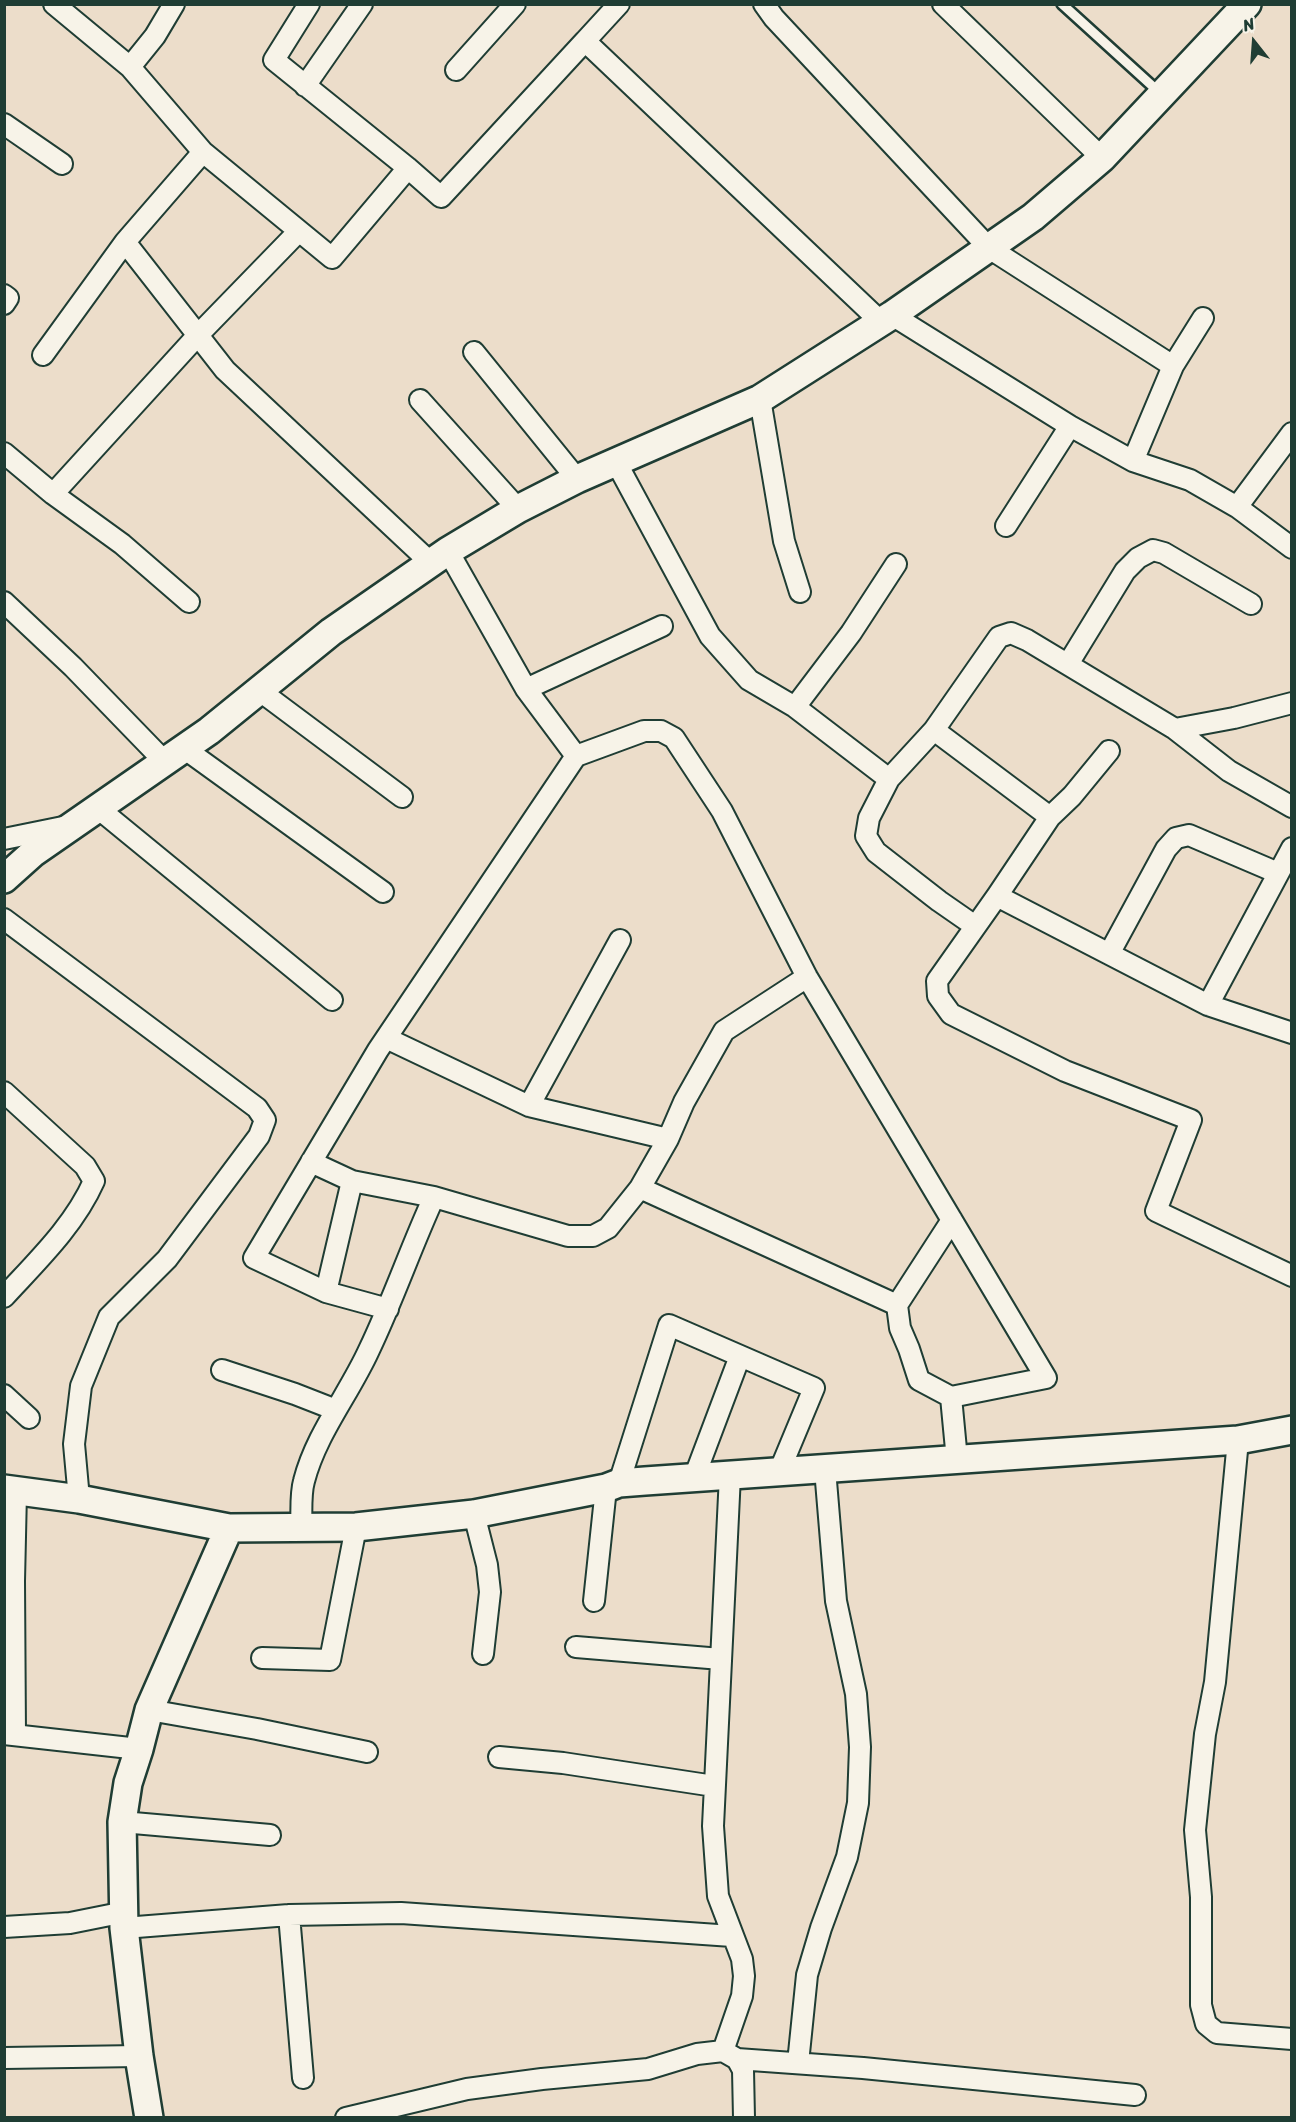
<!DOCTYPE html>
<html>
<head>
<meta charset="utf-8">
<style>
  body { margin:0 }
  #map { position:relative; width:1296px; height:2122px; overflow:hidden; background:#ecddca; font-family:Sriracha,sans-serif }
  canvas { display:block }
  .frame { position:absolute; inset:0; border:6px solid #1f3d34; pointer-events:none }
  .north { position:absolute; left:1224px; top:12px; width:60px; height:60px; -webkit-text-stroke:4px #f7f3e8; paint-order:stroke; rotate:343deg; font-size:16px; font-weight:700; line-height:24px; text-align:center; color:#1f3d34 }
  .north::after { content:''; display:block; margin:auto; width:21px; height:27px; background:#1f3d34; clip-path:polygon(50% 0,100% 100%,50% 72%,0 100%) }
</style>
</head>
<body>
<div id="map">
<canvas width="1296" height="2122"></canvas>
<div class="frame"></div>
<div class="north">N</div>
</div>
<script>
const ctx = document.querySelector('canvas').getContext('2d');
ctx.lineJoin = 'round';
function stroke(path, color, width, dash) { ctx.strokeStyle = color; ctx.lineWidth = width; ctx.lineCap = dash ? 'butt' : 'round'; ctx.setLineDash(dash || []); ctx.stroke(path); }
const lane = new Path2D(`
  M 1062,4 L 1160,93`);
const street = new Path2D(`
  M 54,4 L 130,67 L 203,152 L 332,258 L 408,168 L 441,197 L 585,41 L 880,321
  M 309,4 L 274,60 L 408,168
  M 764,4 L 774,18 L 989,248 L 1173,366 L 1203,318
  M 943,4 L 1102,158
  M 585,41 L 619,4
  M 130,67 L 155,36 L 174,4
  M 456,70 L 515,4
  M 305,86 L 362,4
  M 4,124 L 62,164
  M 203,152 L 125,242 L 225,370 L 431,563
  M 4,295 L 8,298 L 4,304
  M 892,315 L 1070,426 L 1133,461 L 1190,480 L 1237,507 L 1292,548
  M 474,352 L 577,479
  M 43,355 L 125,242
  M 760,399 L 784,541 L 800,592
  M 420,400 L 518,509
  M 4,453 L 53,494 L 122,544 L 189,602
  M 1133,461 L 1173,366
  M 616,462 L 710,636 L 749,680 L 795,707 L 889,779 L 934,730 L 999,637 L 1011,633 L 1027,640 L 1175,729 L 1229,771 L 1292,807
  M 53,494 L 198,335 L 299,231
  M 1237,507 L 1292,433
  M 1006,526 L 1070,426
  M 448,551 L 526,689 L 576,756
  M 4,602 L 73,667 L 165,762
  M 1068,664 L 1125,571 L 1138,558 L 1153,550 L 1164,553 L 1251,604
  M 526,689 L 662,626
  M 260,691 L 402,797
  M 795,707 L 851,633 L 896,564
  M 1175,729 L 1234,718 L 1292,703
  M 934,730 L 1050,817 L 997,896 L 1208,1005 L 1292,1033
  M 185,749 L 383,892
  M 889,779 L 869,818 L 866,836 L 876,852 L 939,901 L 975,926
  M 99,809 L 332,1000
  M 1050,817 L 1072,796 L 1109,751
  M 4,839 L 63,827
  M 997,896 L 937,981 L 938,996 L 951,1014 L 1065,1071 L 1191,1120 L 1156,1211 L 1292,1276
  M 4,919 L 257,1108 L 265,1120 L 259,1136 L 167,1259 L 109,1317 L 81,1386 L 74,1444 L 79,1499
  M 1109,954 L 1166,849 L 1176,838 L 1189,835 L 1278,873
  M 1208,1005 L 1292,848
  M 386,1038 L 529,1106 L 668,1139 L 640,1188
  M 4,1092 L 85,1166 L 94,1181 C 74,1226 37,1261 4,1297
  M 529,1106 L 620,940
  M 668,1139 L 684,1102 L 724,1031 L 807,977
  M 311,1162 L 352,1181
  M 952,1220 L 897,1305 L 640,1188 L 608,1228 L 593,1236 L 568,1236 L 434,1197 L 352,1181 L 326,1292 L 254,1258 L 378,1050 L 576,756 L 644,731 L 661,731 L 674,738 L 722,811 L 807,977 L 1046,1378 L 951,1397 L 957,1460
  M 326,1292 L 388,1309
  M 897,1305 L 900,1328 L 909,1349 L 919,1380 L 951,1397
  M 222,1370 L 295,1394 L 336,1410
  M 4,1395 L 29,1418
  M 1238,1440 L 1215,1682 L 1205,1734 L 1195,1830 L 1201,1897 L 1201,2005 L 1206,2024 L 1217,2033 L 1292,2039
  M 694,1478 L 740,1356
  M 619,1483 L 669,1325 L 814,1388 L 779,1472
  M 474,1514 L 487,1565 L 490,1592 L 483,1654
  M 301,1527 C 302,1513 300,1495 304,1481 C 316,1434 349,1394 369,1350 C 393,1300 411,1247 434,1197
  M 594,1601 L 606,1488
  M 576,1647 L 721,1659
  M 262,1658 L 330,1660 L 356,1527
  M 149,1710 L 257,1729 L 367,1752
  M 4,1734 L 139,1749
  M 15,1734 L 14,1581 L 16,1492
  M 499,1757 L 563,1763 L 714,1786
  M 122,1822 L 270,1835
  M 289,1915 L 303,2078
  M 4,1927 L 70,1923 L 125,1912
  M 124,1928 L 289,1915 L 401,1913 L 732,1936
  M 723,2051 L 742,1996 L 744,1976 L 742,1959 L 718,1896 L 713,1826 L 730,1475
  M 4,2058 L 139,2056
  M 737,2059 L 863,2068 L 1135,2095
  M 798,2063 L 807,1975 L 821,1928 L 847,1857 L 858,1803 L 860,1747 L 856,1694 L 836,1601 L 825,1469
  M 346,2118 L 467,2089 L 542,2079 L 648,2069 L 697,2054 L 723,2051 L 737,2059 L 743,2070 L 744,2118`);
const secondary = new Path2D(`
  M 4,879 L 33,853 L 209,731 L 331,632 L 448,551 L 518,509 L 577,479 L 760,399 L 892,315 L 1033,217 L 1102,158 L 1247,4
  M 4,1489 L 79,1499 L 229,1528 L 356,1527 L 474,1514 L 606,1488 L 619,1483 L 645,1481 L 1238,1440 L 1292,1430
  M 149,2118 L 139,2056 L 124,1928 L 122,1822 L 128,1783 L 139,1749 L 149,1710 L 229,1528`);
stroke(lane, '#1f3d34', 14);
stroke(street, '#1f3d34', 24);
stroke(secondary, '#1f3d34', 32);
stroke(lane, '#f7f3e8', 9);
stroke(street, '#f7f3e8', 20);
stroke(secondary, '#f7f3e8', 27);
</script>
</body>
</html>
